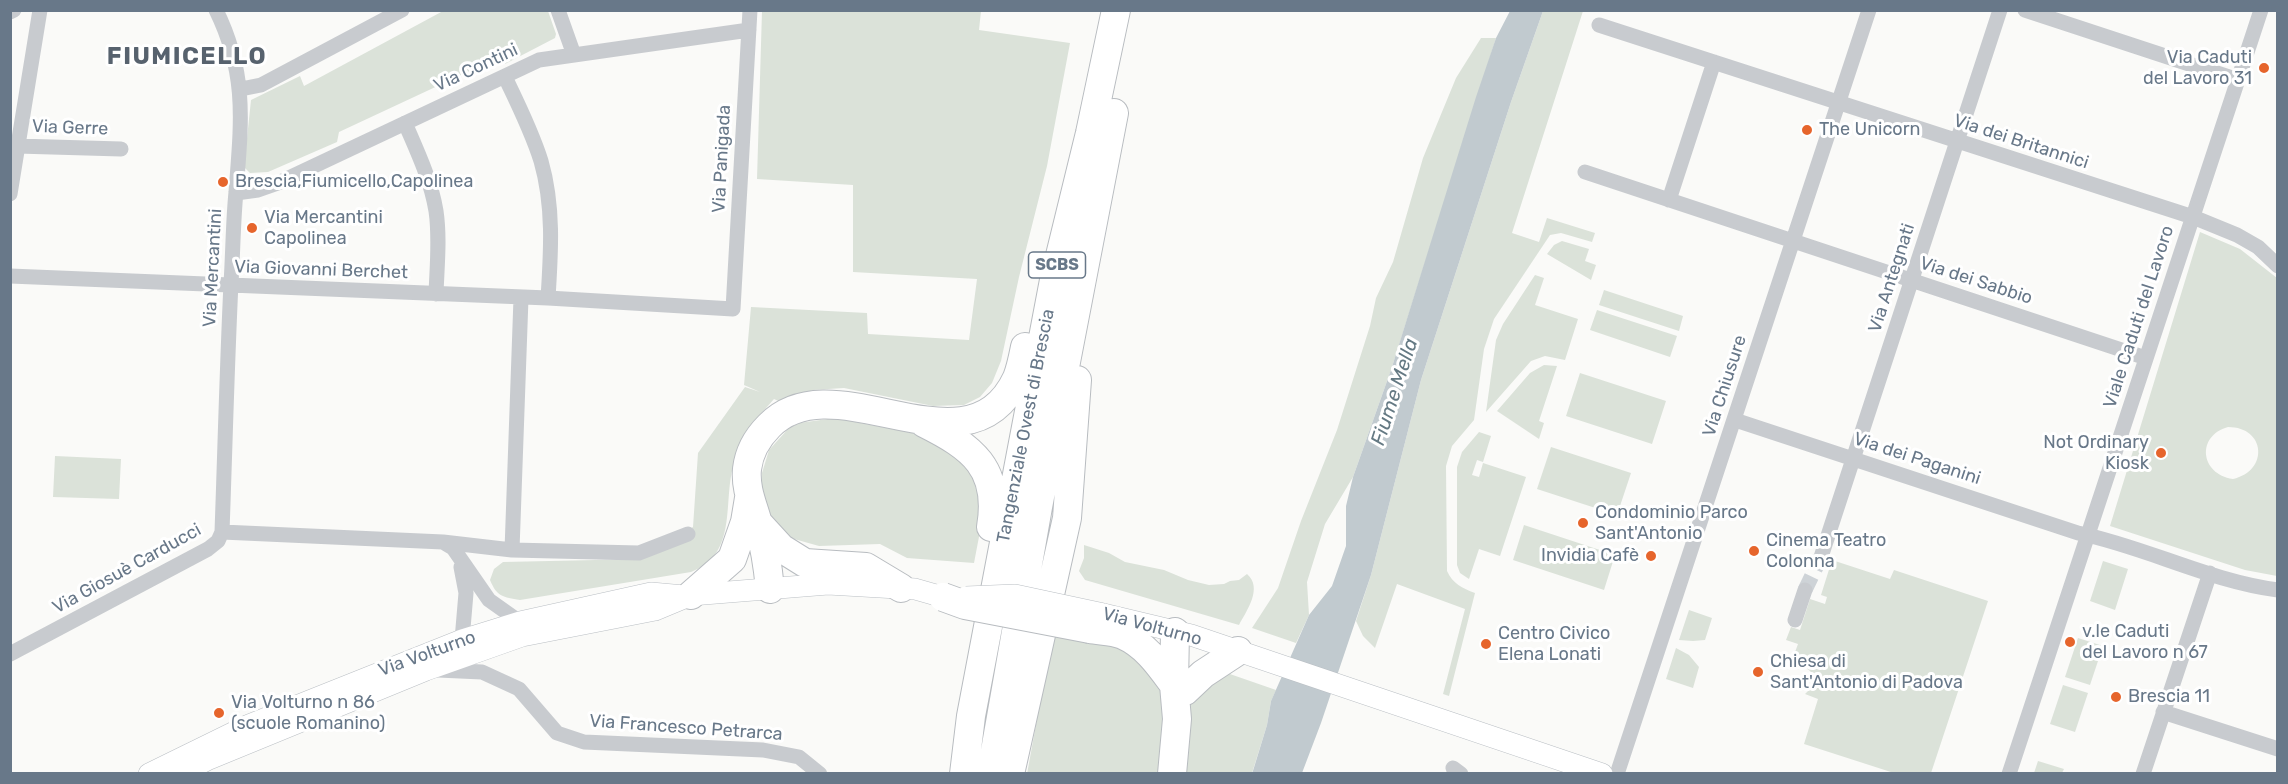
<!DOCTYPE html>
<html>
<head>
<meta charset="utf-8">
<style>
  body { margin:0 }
  #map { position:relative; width:2288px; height:784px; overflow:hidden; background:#fafaf8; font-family:Rubik,sans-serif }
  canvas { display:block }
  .frame { position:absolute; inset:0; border:12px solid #687889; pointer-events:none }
</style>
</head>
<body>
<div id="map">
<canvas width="2288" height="784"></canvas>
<div class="frame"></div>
</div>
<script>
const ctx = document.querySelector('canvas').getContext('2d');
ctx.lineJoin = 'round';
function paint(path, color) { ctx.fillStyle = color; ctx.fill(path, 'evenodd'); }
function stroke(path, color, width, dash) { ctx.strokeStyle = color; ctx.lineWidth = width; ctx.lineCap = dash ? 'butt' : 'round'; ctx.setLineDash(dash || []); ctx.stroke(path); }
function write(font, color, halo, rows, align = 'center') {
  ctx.font = font + ' Rubik,sans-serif'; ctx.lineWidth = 6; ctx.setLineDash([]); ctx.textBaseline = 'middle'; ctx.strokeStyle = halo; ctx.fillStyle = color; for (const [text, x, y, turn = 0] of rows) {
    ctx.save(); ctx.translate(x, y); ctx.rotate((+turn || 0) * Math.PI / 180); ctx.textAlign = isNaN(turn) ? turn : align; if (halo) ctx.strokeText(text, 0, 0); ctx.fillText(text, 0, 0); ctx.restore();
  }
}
paint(new Path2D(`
  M 443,11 L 548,11 L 556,34 L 555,38 L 505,64 L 504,55 L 339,132 L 337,142 L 268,172 L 250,173 L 244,167 L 251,100 L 300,76 L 304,86 Z
  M 762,11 L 981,11 L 979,30 L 1070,43 L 1047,166 L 1019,277 L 1001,361 L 992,383 L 980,397 L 964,405 L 933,406 L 844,388 L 813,390 L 783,403 L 774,399 C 755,420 738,442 732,471 C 724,508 736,555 691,572 L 520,600 C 503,597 497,597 490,580 L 494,569 L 503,562 L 642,559 L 693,527 L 698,453 L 745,387 L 760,392 L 744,385 L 751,307 L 867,313 L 868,334 L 969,340 L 977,279 L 853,272 L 853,185 L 757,179 Z
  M 1543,11 L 1583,11 L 1512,233 L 1539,242 L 1547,218 L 1595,233 L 1592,242 L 1561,233 L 1550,235 L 1494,319 L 1484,349 L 1474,420 L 1452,446 L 1446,466 L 1447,571 C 1453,584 1462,588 1475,593 L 1449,696 L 1443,694 L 1465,609 L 1397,584 L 1375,648 L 1363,636 L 1356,621 L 1371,575 L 1421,380 L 1511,102 Z
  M 1481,38 L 1496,38 L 1392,367 L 1353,477 L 1325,524 L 1307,582 L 1309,615 L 1296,643 L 1252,628 L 1278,588 L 1301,521 L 1337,430 L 1370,326 L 1376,298 L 1393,262 L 1423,158 L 1456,78 Z
  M 2200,232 L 2240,249 L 2277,278 L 2277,576 L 2245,570 L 2110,526 ZM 2228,427 C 2266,427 2269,471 2233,479 C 2200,474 2196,436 2228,427 Z
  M 1562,241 L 1589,249 L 1585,261 L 1596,265 L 1591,280 L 1547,254 L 1554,245 Z
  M 1535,275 L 1544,278 L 1535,305 L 1578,319 L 1565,360 L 1545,356 L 1531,361 L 1486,412 L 1496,340 L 1503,324 Z
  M 1604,290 L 1683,316 L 1679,331 L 1599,305 Z
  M 1597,310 L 1677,336 L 1670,357 L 1590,330 Z
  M 1544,365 L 1557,366 L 1539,421 L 1544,423 L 1539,439 L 1497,411 L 1530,373 Z
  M 1580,373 L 1666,401 L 1652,444 L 1566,416 Z
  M 835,418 L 938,438 L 962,452 L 986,500 L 974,563 L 907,558 L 880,544 L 819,546 L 787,537 L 768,515 L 762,493 L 762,473 L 769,450 L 788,429 L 799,423 Z
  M 1479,432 L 1491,436 L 1483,462 L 1477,460 L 1472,475 L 1479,477 L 1483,463 L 1526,477 L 1500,556 L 1479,549 L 1469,579 L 1460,573 L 1457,565 L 1457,467 L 1462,452 Z
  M 1551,447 L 1631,473 L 1617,515 L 1537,489 Z
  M 55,456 L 121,459 L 119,499 L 53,497 Z
  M 1524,525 L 1615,555 L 1604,590 L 1513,560 Z
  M 1084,545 L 1109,553 L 1125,562 L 1164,570 L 1188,580 L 1209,585 L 1224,584 L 1230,581 L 1239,580 L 1247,574 C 1263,588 1247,610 1239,625 L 1085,580 L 1079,571 L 1084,558 Z
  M 1832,560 L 1890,579 L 1894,570 L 1988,601 L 1931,773 L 1894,773 L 1804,744 L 1818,699 L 1805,694 L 1814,685 C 1816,669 1804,667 1791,663 L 1798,644 L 1786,640 L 1791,627 L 1800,630 L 1810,599 L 1825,604 L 1827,597 L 1821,595 Z
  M 2103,561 L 2128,569 L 2115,610 L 2090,601 Z
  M 1689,610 L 1712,618 L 1705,640 L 1693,641 L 1679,640 Z
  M 1053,631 L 1105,643 L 1134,654 L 1165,695 L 1160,773 L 1027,774 Z
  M 2078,638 L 2103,646 L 2090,685 L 2065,677 Z
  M 1676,648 L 1689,655 L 1699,667 L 1693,688 L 1666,679 Z
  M 1227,673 L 1276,690 L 1271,701 L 1267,725 L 1252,773 L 1186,774 L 1188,717 L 1191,698 Z
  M 2063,685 L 2088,693 L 2075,732 L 2050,724 Z
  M 2038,761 L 2064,769 L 2062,773 L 2034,773 Z`), '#dbe2d9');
paint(new Path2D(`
  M 1510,11 L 1543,11 L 1511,102 L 1421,380 L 1371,575 L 1321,723 L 1302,773 L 1252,774 L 1267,725 L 1271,701 L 1309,615 L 1332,586 L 1346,546 L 1346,506 L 1353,477 L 1392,367 L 1476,97 L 1496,38 Z`), '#c1cacf');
stroke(new Path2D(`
  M 1805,590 L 1821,557`), '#ced3d7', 15, [15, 8]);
const secondary = new Path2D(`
  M 1099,613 L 1191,635 L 1602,774
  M 149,774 L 249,725 L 462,640 L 520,622 L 651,593 L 684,596
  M 180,774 L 209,759 L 426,670 L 522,636 L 655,610 L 691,595 L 828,584 L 915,589 L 943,597`);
const highway = new Path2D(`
  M 924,423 C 972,447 1001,468 991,527
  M 759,524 L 781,548 L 805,563 L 866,567 L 901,588
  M 770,589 C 768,568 765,547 759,527 C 754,507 745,490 747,469 C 749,452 757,438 769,426 C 835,358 968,483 1017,378 C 1021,368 1023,357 1025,347
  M 691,595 L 732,559 L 745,522 L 749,498
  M 1090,629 C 1101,631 1114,631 1123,635 C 1146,645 1160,666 1174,685
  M 1185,691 L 1203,674 L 1238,651
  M 964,774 L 971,716 L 1054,280 L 1090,133 L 1116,10
  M 991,774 L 1038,507 L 1114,113
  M 1010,774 L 1067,518 L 1077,380
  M 1172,774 L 1177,719 L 1174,685 L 1175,632`);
stroke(secondary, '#babfc4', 22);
stroke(highway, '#b8bcc0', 30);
stroke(new Path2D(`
  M 558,10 L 574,55
  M 2025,10 L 2238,80
  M 10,12 L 14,10
  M 1599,25 L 2193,217 L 2237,235 L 2258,247 L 2278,266
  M 505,77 C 518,104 532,132 541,161 C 554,206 551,252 548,298
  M 241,89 L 261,85 L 402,10
  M 405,123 C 417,151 431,180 436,211 C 440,238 437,266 436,294
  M 17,146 L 121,149
  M 1585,172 L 2146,358
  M 236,193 L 258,190 L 278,183 L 539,60 L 749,30
  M 10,194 L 40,10
  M 1669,200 L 1714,62
  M 10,276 L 548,298 L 733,309 L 750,10
  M 1735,420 L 2078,533 C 2146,547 2209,581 2278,590
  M 222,532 L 443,542 L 512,550 L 639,553 L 688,534
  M 443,542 L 453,548 L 489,600 L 520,622
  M 512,550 L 521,298
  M 1821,557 L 2000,10
  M 461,567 L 466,593 L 462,640
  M 1795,620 L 1805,590
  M 10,654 L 208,549 L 218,541 L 222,532 C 225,449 227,366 231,283 C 233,253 233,222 236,192 C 241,124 248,75 216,10
  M 438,670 L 482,672 L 519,689 L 557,733 L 584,742 L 763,750 L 799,757 L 820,774
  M 2163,712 L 2278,749
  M 1453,768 L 1461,774
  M 1617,774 L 1869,10
  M 2009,774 L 2261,10
  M 2143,774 L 2210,573`), '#c8cbcf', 15);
stroke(secondary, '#fff', 21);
stroke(highway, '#fff', 28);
const secondaryBridge = new Path2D(`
  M 966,597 L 1015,595 L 1099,613`);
const highwayBridge = new Path2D(`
  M 943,597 L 965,605 L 1090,629`);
stroke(secondaryBridge, '#babfc4', 22, []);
stroke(highwayBridge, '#b8bcc0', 30, []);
stroke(secondaryBridge, '#fff', 21);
stroke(highwayBridge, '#fff', 28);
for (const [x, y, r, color] of [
  [2264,68,6,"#e6652c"],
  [1807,130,6,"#e6652c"],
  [223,182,6,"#e6652c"],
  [252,228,6,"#e6652c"],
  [2161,453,6,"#e6652c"],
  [1583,523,6,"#e6652c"],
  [1754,551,6,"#e6652c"],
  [1651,556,6,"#e6652c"],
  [2070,642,6,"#e6652c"],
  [1486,644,6,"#e6652c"],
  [1758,672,6,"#e6652c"],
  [2116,697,6,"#e6652c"],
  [219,713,6,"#e6652c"]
]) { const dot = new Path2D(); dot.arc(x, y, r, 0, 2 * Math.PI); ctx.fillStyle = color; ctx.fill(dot); stroke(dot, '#fff', 2); }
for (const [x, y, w] of [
  [1057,265,57]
]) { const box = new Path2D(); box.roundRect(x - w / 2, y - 13, w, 26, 4.5); ctx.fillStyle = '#fff'; ctx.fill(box); stroke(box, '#687889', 1.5); }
write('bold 16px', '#687889', null, [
  ["SCBS",1057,265]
]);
write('18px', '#687889', '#fff', [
  ["Via Caduti",2252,58,"right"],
  ["del Lavoro 31",2252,79,"right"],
  ["The Unicorn",1819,130],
  ["Brescia,Fiumicello,Capolinea",235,182],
  ["Via Mercantini",264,218],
  ["Capolinea",264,239],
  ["Not Ordinary",2149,443,"right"],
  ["Kiosk",2149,464,"right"],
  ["Condominio Parco",1595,513],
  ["Sant'Antonio",1595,534],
  ["Cinema Teatro",1766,541],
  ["Colonna",1766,562],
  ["Invidia Cafè",1639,556,"right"],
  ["v.le Caduti",2082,632],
  ["del Lavoro n 67",2082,653],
  ["Centro Civico",1498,634],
  ["Elena Lonati",1498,655],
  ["Chiesa di",1770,662],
  ["Sant'Antonio di Padova",1770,683],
  ["Brescia 11",2128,697],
  ["Via Volturno n 86",231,703],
  ["(scuole Romanino)",231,724]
], 'left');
write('18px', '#687889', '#fff', [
  ["Via Contini",476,68,-25],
  ["Via Gerre",70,128,2],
  ["Via dei Britannici",2021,142,18],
  ["Via Panigada",722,159,-87],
  ["Via Mercantini",213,268,-87],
  ["Via Giovanni Berchet",321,270,2],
  ["Via Antegnati",1892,278,-72],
  ["Via dei Sabbio",1976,281,18],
  ["Viale Caduti del Lavoro",2139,317,-72],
  ["Via Chiusure",1725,386,-72],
  ["Tangenziale Ovest di Brescia",1026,426,-79],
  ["Via dei Paganini",1917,459,18],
  ["Via Giosuè Carducci",127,569,-29],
  ["Via Volturno",1152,627,15],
  ["Via Volturno",427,654,-20],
  ["Via Francesco Petrarca",686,728,4]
]);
write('italic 20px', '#647983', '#fff', [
  ["Fiume Mella",1395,392,-72]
]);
ctx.letterSpacing = '1.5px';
write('bold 24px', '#57626e', '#fff', [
  ["FIUMICELLO",187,57]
]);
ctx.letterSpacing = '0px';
</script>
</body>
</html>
